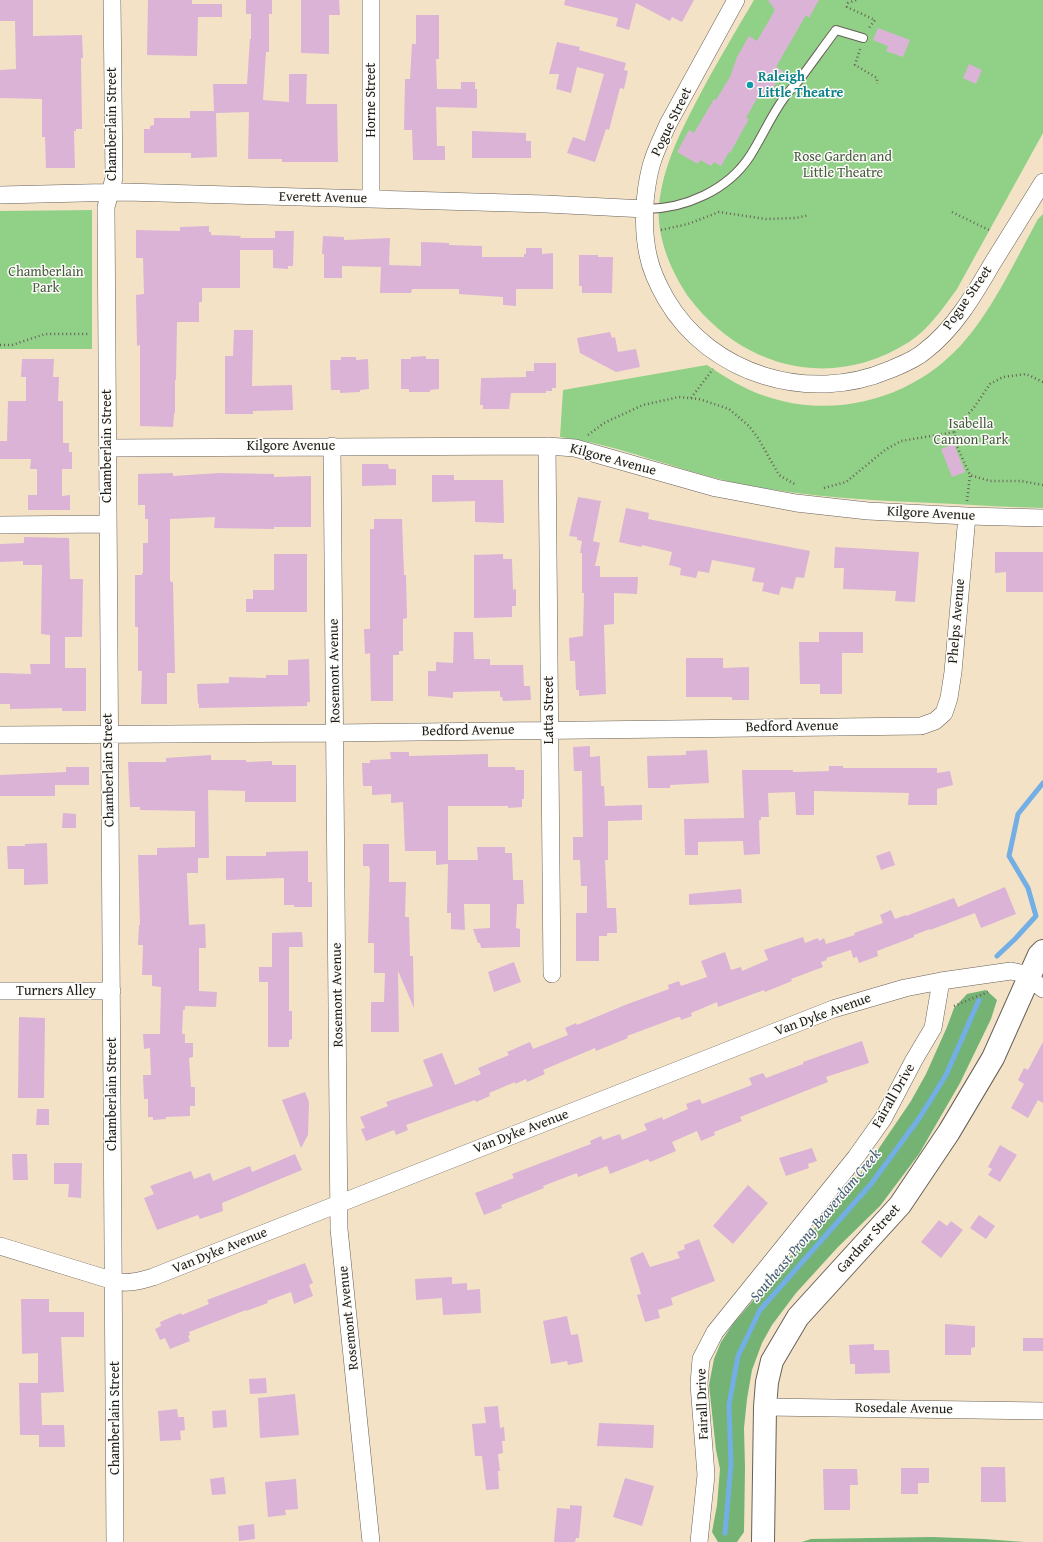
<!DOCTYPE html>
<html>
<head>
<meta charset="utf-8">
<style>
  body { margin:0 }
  canvas { display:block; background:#f3e2c6 }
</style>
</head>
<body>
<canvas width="1043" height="1542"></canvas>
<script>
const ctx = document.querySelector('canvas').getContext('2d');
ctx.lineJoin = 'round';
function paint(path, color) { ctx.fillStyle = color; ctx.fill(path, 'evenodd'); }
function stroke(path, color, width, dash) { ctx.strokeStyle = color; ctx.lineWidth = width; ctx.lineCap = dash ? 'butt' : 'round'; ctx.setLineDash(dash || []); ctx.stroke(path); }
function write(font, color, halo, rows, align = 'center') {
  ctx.font = font + ' "Gentium Book Plus",serif'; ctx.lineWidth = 3; ctx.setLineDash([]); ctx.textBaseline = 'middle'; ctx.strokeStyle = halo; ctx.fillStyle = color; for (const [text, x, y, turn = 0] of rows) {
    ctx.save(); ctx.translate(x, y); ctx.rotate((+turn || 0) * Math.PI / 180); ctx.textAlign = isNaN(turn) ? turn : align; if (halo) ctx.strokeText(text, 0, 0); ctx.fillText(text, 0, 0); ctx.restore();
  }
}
paint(new Path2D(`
  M 754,0 L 1043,0 L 1043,133 L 957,289 C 943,308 929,329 909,342 C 832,391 744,369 690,299 C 672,274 656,237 659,205 C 663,167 679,135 696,102 C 714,67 734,34 754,0 Z
  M 92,210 L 92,349 L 0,349 L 0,211 Z
  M 1043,214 L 1043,508 C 1014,507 985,506 955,504 C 881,501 808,498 736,483 C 676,470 620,445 560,437 L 563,390 L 707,365 C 725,377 744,389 765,396 C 837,421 919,397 967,338 C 995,305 1017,257 1038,219 Z`), '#91d187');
paint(new Path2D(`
  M 986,990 L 997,1000 L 991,1019 L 960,1083 L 919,1154 L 880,1206 L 838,1247 L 796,1293 L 772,1325 L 762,1343 L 752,1370 L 747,1399 L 744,1428 L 745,1468 L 744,1532 L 737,1542 L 718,1542 L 712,1532 L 717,1505 L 720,1469 L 716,1450 L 709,1385 L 714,1359 L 721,1342 L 733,1324 L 835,1204 L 871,1160 L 911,1101 L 926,1074 L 947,1027 L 954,1008 L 967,994 Z
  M 932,1537 L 984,1539 L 1024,1542 L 802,1542 L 811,1539 Z`), '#74b374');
stroke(new Path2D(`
  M 997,956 L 1015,939 L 1036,916 L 1028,888 L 1009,856 L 1018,814 L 1043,783
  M 725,1533 L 731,1465 L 729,1405 L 738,1356 L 760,1310 L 871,1184 L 920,1117 L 946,1075 L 979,1000`), '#73afe4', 5);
paint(new Path2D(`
  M 0,0 L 33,0 L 33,36 L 82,35 L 83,58 L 81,58 L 82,129 L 76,129 L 76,131 L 74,131 L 75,168 L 46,168 L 45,137 L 42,137 L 42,99 L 0,98 L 0,70 L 16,69 L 15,21 L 0,21 Z
  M 148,0 L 192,0 L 192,4 L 222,4 L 222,17 L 198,17 L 197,56 L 147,55 Z
  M 246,0 L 272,0 L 272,14 L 269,14 L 269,52 L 266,52 L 263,100 L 289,102 L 289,74 L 307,74 L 306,104 L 337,104 L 338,162 L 282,162 L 282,159 L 248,159 L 249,112 L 216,113 L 217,157 L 191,158 L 191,153 L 144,153 L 144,129 L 150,129 L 150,126 L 154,125 L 154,118 L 190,118 L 190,111 L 214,111 L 213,84 L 247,84 L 250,39 L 251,39 L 251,14 L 246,14 Z
  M 301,0 L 339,0 L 340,15 L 329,15 L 329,54 L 301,53 Z
  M 565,0 L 694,0 L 682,22 L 672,17 L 670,21 L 636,3 L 629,30 L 616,26 L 618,18 L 564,5 Z
  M 768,0 L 819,0 L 809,18 L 806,15 L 776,67 L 783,71 L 767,98 L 760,93 L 746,118 L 749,119 L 730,153 L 729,152 L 721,166 L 714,162 L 711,166 L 700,160 L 698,164 L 677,152 L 689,130 L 694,133 L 714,99 L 716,100 L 730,77 L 737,57 L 749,36 L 757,41 L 775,10 Z
  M 416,15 L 439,15 L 439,59 L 436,59 L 437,89 L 461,89 L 461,82 L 475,82 L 475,89 L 477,89 L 477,108 L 436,107 L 437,146 L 445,146 L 445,160 L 413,160 L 412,130 L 404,130 L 405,79 L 410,79 L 412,44 L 416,44 Z
  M 878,28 L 910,40 L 903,57 L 886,51 L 888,46 L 873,40 Z
  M 557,42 L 580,47 L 579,50 L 626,63 L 624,70 L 628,71 L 624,89 L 620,88 L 609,130 L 606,129 L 595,162 L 567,153 L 573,137 L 585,141 L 604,74 L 577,67 L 571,93 L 556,89 L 559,74 L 549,74 Z
  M 969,64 L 982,70 L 976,84 L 963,78 Z
  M 472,131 L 526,133 L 526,141 L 531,141 L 531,158 L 472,158 Z
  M 209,226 L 209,232 L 211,232 L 211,235 L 241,236 L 240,238 L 275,238 L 275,231 L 294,231 L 293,266 L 288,266 L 288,269 L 273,268 L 273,250 L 240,250 L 240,288 L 202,288 L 202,302 L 199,302 L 199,322 L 177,322 L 176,380 L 175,380 L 175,413 L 174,414 L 173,427 L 140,426 L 140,345 L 137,346 L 136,295 L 144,294 L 143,258 L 136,258 L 136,230 L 180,231 L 180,227 Z
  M 323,236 L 344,237 L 344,240 L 390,238 L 389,265 L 421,266 L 421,242 L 449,243 L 449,245 L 482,246 L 482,257 L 524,257 L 524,254 L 526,254 L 526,248 L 542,248 L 542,254 L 553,253 L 553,289 L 516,289 L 516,306 L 503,305 L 503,297 L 459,294 L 459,289 L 412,289 L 411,293 L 380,293 L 381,267 L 342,266 L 342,278 L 324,278 L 324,254 L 322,254 Z
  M 579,255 L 598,255 L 598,257 L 613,257 L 612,293 L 582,293 L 582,286 L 579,286 Z
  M 234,330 L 253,330 L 252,386 L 292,385 L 293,410 L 253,411 L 253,414 L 225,414 L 225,356 L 233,356 Z
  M 610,332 L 612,338 L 615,337 L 618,352 L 636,349 L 640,367 L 616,372 L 580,353 L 577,338 Z
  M 426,356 L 426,359 L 439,359 L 439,389 L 430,390 L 430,392 L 409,392 L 409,389 L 401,389 L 401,359 L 411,359 L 411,357 Z
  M 341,357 L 356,357 L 356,360 L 368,359 L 369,389 L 360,390 L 360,392 L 340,393 L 340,390 L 331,390 L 330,360 L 341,360 Z
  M 22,359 L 54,359 L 53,377 L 59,377 L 58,401 L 63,401 L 63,443 L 69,443 L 69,452 L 72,452 L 72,469 L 62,469 L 62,496 L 70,495 L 70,510 L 28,510 L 28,495 L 37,495 L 37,469 L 30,469 L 31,459 L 0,459 L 0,441 L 7,441 L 8,401 L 26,401 L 26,377 L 21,377 Z
  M 534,363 L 556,363 L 556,388 L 552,388 L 552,391 L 546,391 L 546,393 L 511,393 L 509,409 L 483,409 L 483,405 L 480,405 L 481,378 L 526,377 L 526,371 L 534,371 Z
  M 954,444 L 965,472 L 952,477 L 941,449 Z
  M 362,464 L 388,464 L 389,469 L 396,469 L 396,485 L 362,486 Z
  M 173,473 L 173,476 L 219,473 L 274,474 L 274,477 L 311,476 L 311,527 L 274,527 L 274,529 L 214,528 L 215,517 L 170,519 L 170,580 L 171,582 L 173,582 L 175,673 L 167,673 L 167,704 L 141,704 L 142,671 L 138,671 L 138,627 L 135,627 L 135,575 L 142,575 L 142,573 L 143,573 L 143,543 L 148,543 L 148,519 L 145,519 L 145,505 L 138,505 L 138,474 Z
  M 432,475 L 454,475 L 454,480 L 503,480 L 504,523 L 475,522 L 475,501 L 432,502 Z
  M 578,497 L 601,501 L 593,541 L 600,543 L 595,566 L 600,566 L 600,577 L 638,577 L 637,594 L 614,593 L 614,624 L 604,625 L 606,694 L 579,696 L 579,690 L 576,690 L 575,661 L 570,661 L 569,638 L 583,636 L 584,593 L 582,593 L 582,553 L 580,553 L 582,541 L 577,540 L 577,537 L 569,536 Z
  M 626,508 L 649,513 L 648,519 L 810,551 L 804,578 L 796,577 L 793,589 L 781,587 L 779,595 L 762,591 L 764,583 L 752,581 L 755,568 L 712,560 L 709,573 L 698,571 L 696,578 L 680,575 L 681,568 L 669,565 L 672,552 L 642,545 L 641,547 L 619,542 Z
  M 374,519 L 402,519 L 404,575 L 406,575 L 407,618 L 403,619 L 403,651 L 399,651 L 399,655 L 393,655 L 393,701 L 371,701 L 370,653 L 365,654 L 364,629 L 370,629 L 370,529 L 374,529 Z
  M 24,537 L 69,538 L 70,579 L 83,579 L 82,637 L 65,637 L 65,668 L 86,668 L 86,711 L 62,711 L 62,708 L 10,709 L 10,704 L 0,704 L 0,673 L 31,674 L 30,664 L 50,664 L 50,635 L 41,634 L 42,565 L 23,565 L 23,561 L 0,562 L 0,544 L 24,543 Z
  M 835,547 L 919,552 L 915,602 L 895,601 L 896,591 L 843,589 L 844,568 L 834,568 Z
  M 995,552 L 1043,552 L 1043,592 L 1006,592 L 1006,572 L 995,573 Z
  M 274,554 L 307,554 L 307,612 L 246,612 L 246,599 L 253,599 L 253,590 L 274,590 Z
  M 503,554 L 503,559 L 512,559 L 513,590 L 516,589 L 516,606 L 512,606 L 512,617 L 474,618 L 474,555 Z
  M 454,632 L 473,632 L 474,659 L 490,659 L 490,665 L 523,665 L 524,686 L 530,686 L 531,700 L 503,701 L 502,697 L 500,697 L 500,691 L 453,692 L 453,698 L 428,696 L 428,671 L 436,671 L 436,662 L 453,663 Z
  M 819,632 L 863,632 L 863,653 L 842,653 L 842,694 L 820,694 L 820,684 L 800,684 L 799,642 L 819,642 Z
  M 686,658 L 723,658 L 723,668 L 749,667 L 749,700 L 732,700 L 732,697 L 686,697 Z
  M 309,659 L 310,702 L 307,702 L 307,706 L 199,708 L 199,704 L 198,704 L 197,684 L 229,683 L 229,677 L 266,678 L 266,675 L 288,675 L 288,660 Z
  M 590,746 L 590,757 L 600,756 L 601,786 L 604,786 L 605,806 L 642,805 L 642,820 L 608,821 L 608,860 L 605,860 L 607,908 L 616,908 L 617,933 L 607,933 L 607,936 L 599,936 L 599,961 L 576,961 L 576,913 L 587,913 L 587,886 L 581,886 L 580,860 L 573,860 L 573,837 L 583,837 L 582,771 L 574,771 L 573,747 Z
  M 707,750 L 709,783 L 670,785 L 670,788 L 648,788 L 647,756 L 686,755 L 686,751 Z
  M 390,752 L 409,752 L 409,756 L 488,754 L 488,767 L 515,767 L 515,770 L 524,770 L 524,799 L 522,799 L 522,807 L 508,808 L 508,806 L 448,806 L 448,860 L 478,860 L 477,847 L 505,847 L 505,853 L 512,853 L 513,880 L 523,880 L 524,904 L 517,904 L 516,928 L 520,929 L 520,947 L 481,948 L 480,943 L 478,943 L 473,929 L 490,928 L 490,904 L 464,904 L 465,930 L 451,929 L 451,913 L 447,913 L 448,864 L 436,865 L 436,851 L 405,851 L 403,802 L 391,803 L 391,794 L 372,795 L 372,786 L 363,786 L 362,763 L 370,763 L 370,760 L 391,759 Z
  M 211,755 L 211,760 L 246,760 L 246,762 L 272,761 L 272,765 L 296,765 L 296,802 L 245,802 L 245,791 L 208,790 L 209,858 L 198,858 L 198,873 L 187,873 L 189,925 L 205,924 L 206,948 L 199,948 L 199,991 L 217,992 L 216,1007 L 185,1006 L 185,1010 L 183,1010 L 182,1034 L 185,1034 L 185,1043 L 193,1043 L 193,1057 L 189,1058 L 191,1087 L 195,1087 L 195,1106 L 190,1106 L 190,1116 L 166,1117 L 166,1119 L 153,1120 L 153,1117 L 148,1117 L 148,1099 L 144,1099 L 143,1075 L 151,1075 L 150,1048 L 144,1049 L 143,1034 L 160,1034 L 161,987 L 152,986 L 152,975 L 142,975 L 143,945 L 138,945 L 139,925 L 140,925 L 138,855 L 157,855 L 157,848 L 195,847 L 195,811 L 140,810 L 140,807 L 130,807 L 128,762 L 166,762 L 166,758 Z
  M 829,766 L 843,766 L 843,768 L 937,768 L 937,773 L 950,771 L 953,785 L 937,789 L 937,805 L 908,805 L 909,793 L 814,791 L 814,815 L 796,815 L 795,792 L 768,793 L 769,817 L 761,817 L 761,820 L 759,820 L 760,854 L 744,855 L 743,841 L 698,842 L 698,855 L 685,855 L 684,819 L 744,818 L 742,770 L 793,770 L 793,772 L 829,771 Z
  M 66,767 L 89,767 L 89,785 L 55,785 L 55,796 L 0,796 L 0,775 L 66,772 Z
  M 63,813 L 76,814 L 76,828 L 62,828 Z
  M 47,843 L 48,884 L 24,885 L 24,869 L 8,869 L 7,846 L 25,846 L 25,844 Z
  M 363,844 L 389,844 L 389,882 L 406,882 L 405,917 L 409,917 L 410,956 L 413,956 L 414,1008 L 398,971 L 399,1032 L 371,1032 L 371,1002 L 384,1002 L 385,973 L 374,973 L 374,943 L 368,943 L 370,868 L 369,868 L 369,866 L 363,866 Z
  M 308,851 L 308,882 L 312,882 L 312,907 L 294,907 L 294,905 L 284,905 L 284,878 L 226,880 L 226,856 L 266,856 L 266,852 Z
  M 890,851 L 895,865 L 881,870 L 876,856 Z
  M 1005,887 L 1016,914 L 981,928 L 975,913 L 930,930 L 930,929 L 914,935 L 914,937 L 877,951 L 878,956 L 859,963 L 857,957 L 853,958 L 851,950 L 826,958 L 827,960 L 821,962 L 823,967 L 791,979 L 792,981 L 765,992 L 764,990 L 718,1007 L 717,1002 L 691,1013 L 692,1016 L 681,1020 L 680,1017 L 678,1017 L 627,1036 L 628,1038 L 596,1051 L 595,1048 L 543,1070 L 545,1074 L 527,1082 L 526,1079 L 515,1084 L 515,1082 L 489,1093 L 490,1096 L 476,1102 L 475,1100 L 406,1125 L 408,1130 L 396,1135 L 394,1130 L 366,1141 L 361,1129 L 365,1128 L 360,1117 L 388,1106 L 386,1102 L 433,1086 L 423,1060 L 442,1053 L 455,1085 L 481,1074 L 478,1068 L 509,1055 L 507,1052 L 530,1042 L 533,1049 L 568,1035 L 565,1028 L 576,1023 L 577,1025 L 625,1005 L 669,989 L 668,985 L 679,981 L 681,986 L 707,977 L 701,961 L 725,952 L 731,970 L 741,967 L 742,971 L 768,960 L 764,950 L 803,937 L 805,943 L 818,938 L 819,941 L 824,938 L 826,944 L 855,935 L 854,933 L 883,923 L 880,915 L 891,910 L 895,919 L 906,915 L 906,916 L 954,898 L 958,907 Z
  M 741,889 L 742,903 L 689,905 L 689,894 Z
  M 302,932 L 303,947 L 289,947 L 289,1011 L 292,1011 L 292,1039 L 289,1040 L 289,1047 L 268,1047 L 268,982 L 259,982 L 259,967 L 272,967 L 272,933 Z
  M 514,962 L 521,982 L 494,992 L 488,972 Z
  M 19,1017 L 45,1018 L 44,1098 L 18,1098 Z
  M 862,1041 L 869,1063 L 826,1077 L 828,1082 L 740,1117 L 742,1121 L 714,1132 L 715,1135 L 701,1141 L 697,1131 L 672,1142 L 676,1151 L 650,1162 L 648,1159 L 610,1174 L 607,1166 L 578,1177 L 577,1173 L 543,1186 L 544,1188 L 501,1205 L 502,1208 L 484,1215 L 475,1193 L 514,1178 L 512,1174 L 591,1144 L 590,1141 L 601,1136 L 603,1140 L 620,1134 L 622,1140 L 647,1130 L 644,1124 L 662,1117 L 663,1120 L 688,1109 L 686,1104 L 700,1099 L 702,1104 L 752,1085 L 749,1078 L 763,1073 L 766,1078 L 803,1064 L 803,1062 Z
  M 1043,1042 L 1043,1103 L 1038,1100 L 1028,1118 L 1011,1108 L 1024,1084 L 1018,1080 L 1024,1068 L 1028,1070 Z
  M 305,1092 L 309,1102 L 308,1135 L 301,1148 L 282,1100 Z
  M 37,1109 L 49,1109 L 49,1125 L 36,1125 Z
  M 1000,1145 L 1017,1155 L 1000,1182 L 988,1175 L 992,1169 L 988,1167 Z
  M 812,1148 L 817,1161 L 808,1164 L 809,1168 L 786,1176 L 779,1158 Z
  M 12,1154 L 27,1154 L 28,1180 L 13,1180 Z
  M 295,1154 L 302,1170 L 222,1203 L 223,1211 L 200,1219 L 198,1215 L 157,1230 L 144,1198 L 154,1194 L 150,1186 L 191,1171 L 194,1179 L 210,1173 L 213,1181 L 250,1166 L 252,1172 Z
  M 54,1163 L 82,1163 L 81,1198 L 68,1197 L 69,1184 L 54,1184 Z
  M 748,1185 L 768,1203 L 733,1244 L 713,1226 Z
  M 979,1215 L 995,1226 L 986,1239 L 970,1228 Z
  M 939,1220 L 947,1226 L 951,1221 L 963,1230 L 941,1258 L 921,1242 Z
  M 699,1239 L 715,1281 L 671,1298 L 673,1305 L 658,1310 L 660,1318 L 645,1322 L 637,1295 L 641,1294 L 630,1258 L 643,1252 L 650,1267 L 680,1258 L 677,1252 L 685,1249 L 684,1245 Z
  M 305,1263 L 313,1283 L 309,1285 L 313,1296 L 294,1304 L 291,1292 L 267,1301 L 268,1303 L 246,1311 L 246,1310 L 189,1332 L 190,1335 L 188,1336 L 190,1341 L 170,1349 L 165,1338 L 160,1340 L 155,1329 L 161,1326 L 160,1322 L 181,1313 L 182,1315 L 209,1304 L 207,1300 Z
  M 452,1277 L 452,1284 L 467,1283 L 467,1290 L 480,1289 L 481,1313 L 443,1315 L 442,1298 L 416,1300 L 415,1279 Z
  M 21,1299 L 49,1299 L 49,1312 L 84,1312 L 84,1337 L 61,1337 L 64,1392 L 41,1393 L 42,1425 L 64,1425 L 65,1447 L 39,1447 L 39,1435 L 20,1435 L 19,1383 L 38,1383 L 38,1353 L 22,1354 Z
  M 567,1316 L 571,1335 L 578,1334 L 583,1362 L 568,1365 L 567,1361 L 551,1364 L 543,1321 Z
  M 945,1324 L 975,1326 L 975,1347 L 971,1348 L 971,1355 L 945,1355 Z
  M 1023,1338 L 1043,1338 L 1043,1351 L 1023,1351 Z
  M 874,1344 L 874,1350 L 889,1350 L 890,1373 L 855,1374 L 855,1364 L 850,1364 L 849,1345 Z
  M 266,1378 L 267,1393 L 250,1394 L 249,1379 Z
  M 295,1394 L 299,1435 L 260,1438 L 258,1398 Z
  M 498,1406 L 500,1428 L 504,1427 L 505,1441 L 502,1441 L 503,1453 L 498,1454 L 500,1471 L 498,1471 L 499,1489 L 486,1490 L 482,1456 L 475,1456 L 472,1424 L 486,1423 L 484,1407 Z
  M 177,1409 L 178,1417 L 184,1417 L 185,1430 L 180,1431 L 181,1440 L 160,1441 L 158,1411 Z
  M 226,1410 L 227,1427 L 213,1428 L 212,1411 Z
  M 599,1423 L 654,1425 L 653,1448 L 597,1446 Z
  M 981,1467 L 1005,1467 L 1006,1502 L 981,1502 Z
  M 901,1468 L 929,1468 L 929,1483 L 918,1483 L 918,1494 L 901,1494 Z
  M 823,1469 L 857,1469 L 858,1485 L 850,1485 L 850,1510 L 824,1510 Z
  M 224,1477 L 226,1494 L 212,1495 L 210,1479 Z
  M 625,1478 L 654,1486 L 642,1526 L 613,1517 Z
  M 296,1479 L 298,1509 L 285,1510 L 286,1515 L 268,1517 L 265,1482 Z
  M 570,1505 L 582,1506 L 579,1538 L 576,1538 L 575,1542 L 554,1542 L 557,1508 L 570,1509 Z
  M 254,1524 L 255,1539 L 239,1541 L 238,1526 Z`), '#dbb3d7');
const lane = new Path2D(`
  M 645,209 C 685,209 728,190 750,156 C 762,137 771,116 784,98 C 789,91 795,85 800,79 C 812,63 824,46 836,30 L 863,38`);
const street = new Path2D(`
  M 112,0 L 114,178 L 106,207 L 115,1542
  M 736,0 L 668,124 C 662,138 655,151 651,166 C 644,193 642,227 648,255 C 651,270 658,285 666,299 C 710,375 809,404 889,370 C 901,365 915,360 925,351 C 954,329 974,295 992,264 C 1009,237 1026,209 1043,182
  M 0,195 L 125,192 L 546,204 L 645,209
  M 371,199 L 371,0
  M 332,446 L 339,1229 L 371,1542
  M 547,446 L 552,974
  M 107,448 L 547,446 L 575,448 L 716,488 L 796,503 L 868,511 L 967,516 L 1043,518
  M 0,525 L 108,524
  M 0,735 L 335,733 L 921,726 L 935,721 L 944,713 L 949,698 L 953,672 L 967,516
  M 0,991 L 112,991
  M 0,1246 L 114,1281 C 128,1284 140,1281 153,1277 L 833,1009 L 905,988 L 941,981 L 1011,971 L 1025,974 L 1043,989
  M 765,1407 L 1043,1411
  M 699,1542 L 706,1475 L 699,1384 L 701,1359 L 715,1332 L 856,1157 L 883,1119 L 914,1060 L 933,1028 L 941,981`);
const secondary = new Path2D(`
  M 763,1542 L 765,1407 L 767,1382 L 772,1361 L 798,1317 L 900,1205 L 949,1132 L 993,1058 L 1039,955 L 1043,951`);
stroke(lane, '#676158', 10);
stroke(street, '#676158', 18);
stroke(secondary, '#676158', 24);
stroke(new Path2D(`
  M 856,0 L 848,3 L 847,7 L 875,20 L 869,28
  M 860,49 L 855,65 L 877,78 L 877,84
  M 952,212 L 991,231
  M 661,230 L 688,224 L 719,212 L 766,219 L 796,218 L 809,215
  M 0,345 L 12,345 L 45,334 L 90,334
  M 1043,382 L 1026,374 L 1003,377 L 990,384 L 973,409 L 963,419 L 955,432 L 955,442 L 970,475 L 990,481 L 1021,481 L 1043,485
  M 691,398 L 713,369
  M 588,435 L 604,423 L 643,405 L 679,397 L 699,399 L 729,409 L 749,426 L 758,438 L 779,475 L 796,485
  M 824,488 L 846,482 L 885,450 L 901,441 L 955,432
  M 967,501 L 970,475
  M 954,1006 L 988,992`), '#676158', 2.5, [1, 3]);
stroke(lane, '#fff', 8);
stroke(street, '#fff', 17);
stroke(secondary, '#fff', 22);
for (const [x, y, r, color] of [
  [750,85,4,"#0f9aa8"]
]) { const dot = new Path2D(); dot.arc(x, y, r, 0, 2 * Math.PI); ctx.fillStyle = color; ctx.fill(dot); stroke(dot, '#fdfcf7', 1.5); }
write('bold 14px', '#0d838f', '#fdfcf7', [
  ["Raleigh",758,77],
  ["Little Theatre",758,93]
], 'left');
write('14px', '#1c1c1c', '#fdfcf7', [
  ["Horne Street",371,100,-90],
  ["Pogue Street",672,122,-64],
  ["Chamberlain Street",112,124,-90],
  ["Everett Avenue",323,198,1],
  ["Pogue Street",968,298,-55],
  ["Chamberlain Street",107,446,-90],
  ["Kilgore Avenue",291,446],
  ["Kilgore Avenue",613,460,15],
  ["Kilgore Avenue",931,514,3],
  ["Phelps Avenue",957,621,-85],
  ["Rosemont Avenue",335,671,-91],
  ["Latta Street",549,710,-90],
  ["Bedford Avenue",792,727,-1],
  ["Bedford Avenue",468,731,-1],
  ["Chamberlain Street",109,770,-91],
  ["Turners Alley",56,991],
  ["Rosemont Avenue",338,995,-91],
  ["Van Dyke Avenue",823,1015,-20],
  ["Chamberlain Street",112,1094,-90],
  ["Fairall Drive",894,1096,-60],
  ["Van Dyke Avenue",521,1132,-21],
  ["Gardner Street",869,1239,-48],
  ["Van Dyke Avenue",220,1251,-22],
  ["Rosemont Avenue",349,1318,-96],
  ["Fairall Drive",703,1404,-92],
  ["Rosedale Avenue",904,1409,1],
  ["Chamberlain Street",115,1418,-90]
]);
write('14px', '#455b41', '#fdfcf7', [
  ["Rose Garden and",843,157],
  ["Little Theatre",843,173],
  ["Chamberlain",46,272],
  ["Park",46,288],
  ["Isabella",971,424],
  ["Cannon Park",971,440]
]);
write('italic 15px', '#435e76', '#fdfcf7', [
  ["Southeast Prong Beaverdam Creek",816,1226,-50]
]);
</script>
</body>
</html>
